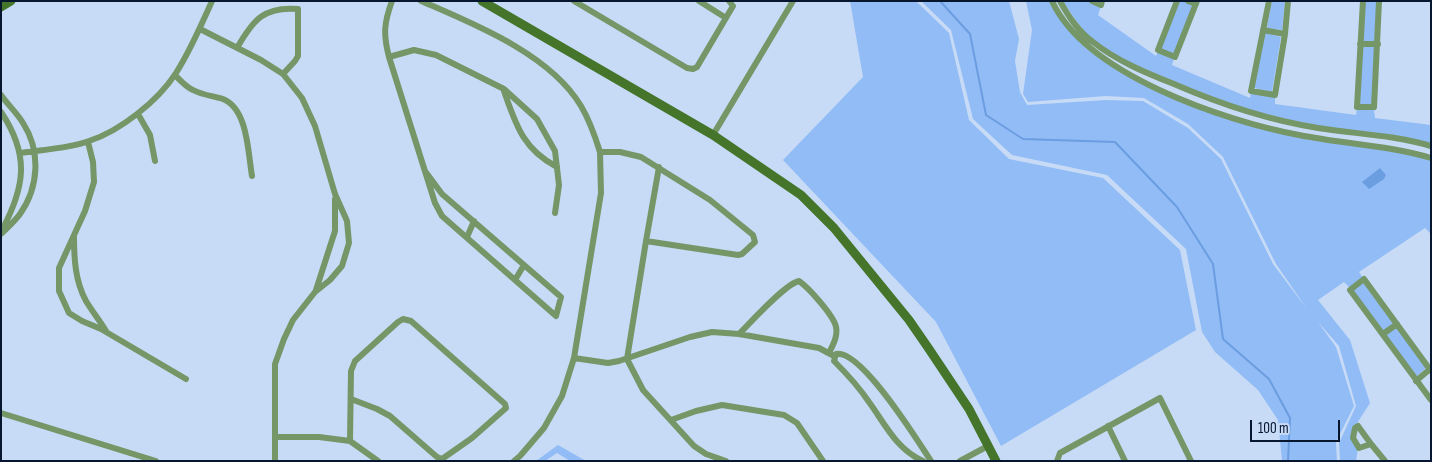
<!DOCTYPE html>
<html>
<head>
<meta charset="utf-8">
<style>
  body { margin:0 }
  #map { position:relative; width:1432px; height:462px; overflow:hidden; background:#c7dbf6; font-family:"Sofia Sans Condensed",sans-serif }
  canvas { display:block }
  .frame { position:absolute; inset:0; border:2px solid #05162e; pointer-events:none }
  .scale { position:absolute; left:1250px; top:420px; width:90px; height:22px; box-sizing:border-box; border:2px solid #05162e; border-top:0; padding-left:6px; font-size:15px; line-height:18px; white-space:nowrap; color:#05162e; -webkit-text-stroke:4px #c7dbf6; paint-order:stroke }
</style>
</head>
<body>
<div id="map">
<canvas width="1432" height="462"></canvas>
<div class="frame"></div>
<div class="scale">100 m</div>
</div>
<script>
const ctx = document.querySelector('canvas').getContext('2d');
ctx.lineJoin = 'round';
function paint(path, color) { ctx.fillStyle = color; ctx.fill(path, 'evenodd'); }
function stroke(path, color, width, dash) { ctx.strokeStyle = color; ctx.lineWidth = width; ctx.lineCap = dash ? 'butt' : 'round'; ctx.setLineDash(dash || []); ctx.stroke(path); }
paint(new Path2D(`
  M 850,1 L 916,1 L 949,33 L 969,120 L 1009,159 L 1103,178 L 1180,250 L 1196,330 L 1001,446 L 936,322 L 783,160 L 863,77 Z
  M 921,1 L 1009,1 L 1019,39 L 1015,61 L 1020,92 L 1027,105 L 1106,100 L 1143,101 L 1188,128 L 1221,159 L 1273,264 L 1307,309 L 1276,264 L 1223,157 L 1188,124 L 1144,98 L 1106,96 L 1028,102 L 1023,94 L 1032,30 L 1026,1 L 1050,1 L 1072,33 L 1085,47 L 1099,58 L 1135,77 L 1230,118 L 1431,159 L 1431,234 L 1425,228 L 1359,272 L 1363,278 L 1350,288 L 1344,282 L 1318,300 L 1350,340 L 1370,403 L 1354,428 L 1358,448 L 1356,461 L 1340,461 L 1339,443 L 1356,406 L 1339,346 L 1318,322 L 1336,347 L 1354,406 L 1336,442 L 1337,461 L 1282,461 L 1278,420 L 1258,390 L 1215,352 L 1202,332 L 1186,249 L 1107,175 L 1012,155 L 973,119 L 951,30 Z
  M 1063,1 L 1091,1 L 1101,6 L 1098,15 L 1156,56 L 1158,51 L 1174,58 L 1172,65 L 1250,98 L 1251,91 L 1275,95 L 1275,104 L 1356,115 L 1357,108 L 1374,109 L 1375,118 L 1431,125 L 1431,145 C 1372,135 1312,129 1255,113 C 1224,104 1194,90 1164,77 C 1140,67 1113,57 1093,40 C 1081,29 1072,15 1063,1 Z
  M 1178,1 L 1184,1 L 1194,5 L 1174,55 L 1160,50 Z
  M 1272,1 L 1285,1 L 1282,30 L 1267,28 Z
  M 1365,1 L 1377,1 L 1375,41 L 1363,41 Z
  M 1264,32 L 1281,37 L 1272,92 L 1254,88 Z
  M 1375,46 L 1372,105 L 1359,105 L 1362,47 Z
  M 1364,281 L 1394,323 L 1383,331 L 1353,290 Z
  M 1396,326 L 1426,368 L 1416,377 L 1386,335 Z
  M 558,445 L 586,461 L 570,461 L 557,453 L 545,461 L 536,461 Z`), '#92bcf6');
paint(new Path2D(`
  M 1380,168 L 1386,175 L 1384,179 L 1369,189 L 1362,182 Z`), '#6b9de1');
stroke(new Path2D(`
  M 940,1 L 970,34 L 986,115 L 1023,139 L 1115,142 L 1177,207 L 1213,264 L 1223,339 L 1269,379 L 1290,418 L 1288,461`), '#6b9de1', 2);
stroke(new Path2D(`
  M 392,1 C 384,23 383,34 389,57 L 414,50 L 436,55 L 504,89 L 537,119 L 555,151 L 559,185 L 555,213
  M 421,1 C 474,24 550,54 581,106 C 590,121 595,136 600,152 L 620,152 L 641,157 L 710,200 L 753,235 L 755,242 L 742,254 L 738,255 L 646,241 L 627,359 L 643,390 L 694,446 L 706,454 L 726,461
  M 574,1 L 687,68 L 693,69 L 697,67 L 733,6 L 729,1
  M 699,1 L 726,18
  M 1052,1 C 1086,75 1225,121 1299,135 C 1343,144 1388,145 1431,158
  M 1060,1 C 1068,16 1079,32 1093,42 C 1117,61 1146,73 1174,84 C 1220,104 1268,120 1318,128 C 1356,134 1394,135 1431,146
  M 1092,1 L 1101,5 L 1102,1
  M 1177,1 L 1158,50 L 1175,57 L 1197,1
  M 1188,1 L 1196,4
  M 1269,1 L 1251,91 L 1275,95 L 1285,34 L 1288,1
  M 1363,1 L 1357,107 L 1374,107 L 1379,1
  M 200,29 L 261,60 L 283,74 L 302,98 L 315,126 L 335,194 L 347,221 L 349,243 L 342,266 L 330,280 L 315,292 L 293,320 L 284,339 L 275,364 L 275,461
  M 1263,30 L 1285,34
  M 1360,44 L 1378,44
  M 237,48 C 253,20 264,6 298,9 L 298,56 L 295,61 L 283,74
  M 389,57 L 435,203 L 442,216 L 556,316 L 561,297 L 442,194 L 425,171
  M 175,75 C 180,80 186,87 193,90 C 202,95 213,96 223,99 C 248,109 248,153 252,176
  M 504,91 C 516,125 523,149 557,167
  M 1,95 C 8,105 17,113 23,123 C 41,151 39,187 20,214 C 15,221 7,228 1,234
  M 1,112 C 30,155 25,187 2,230
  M 138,114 L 150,135 L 155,161
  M 713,135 L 793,1
  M 88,142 L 93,162 L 94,182 L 85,211 L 59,268 L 59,291 L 69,313 L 82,321 L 101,329 L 186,379
  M 21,153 C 41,150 71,148 89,141 C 120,131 158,101 176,73 C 190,51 201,26 212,1
  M 74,236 C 74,258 75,281 86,301 C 92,311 100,321 106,331
  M 467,237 L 474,221
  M 646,241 L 659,167
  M 515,280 L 524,265
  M 316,290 L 335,231 L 335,199
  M 739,334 C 751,322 785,284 799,281 C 809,288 834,316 836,327 C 838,336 833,345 829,353
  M 1383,334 L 1397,324
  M 574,358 L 608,363 L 619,361 L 690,337 L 712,332 L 739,334 L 819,348 L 834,356
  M 1431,371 L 1364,279 L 1350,290 L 1431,400
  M 1416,381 L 1430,369
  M 1,413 L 156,461
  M 671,420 L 696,411 L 722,405 L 784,415 L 797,423 L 823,461
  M 1108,426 L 1125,461
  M 1358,426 L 1371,444 L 1359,448 L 1353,438 L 1355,428 Z
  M 275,437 L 319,437 L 350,441 L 378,461
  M 350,441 L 351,371 L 355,361 L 398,322 L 403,319 L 411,321 L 505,404 L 506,408 L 472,438 L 442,459 L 437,457 L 390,416 L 377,409 L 351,399
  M 1371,444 L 1385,461
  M 514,461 L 520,456 L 544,428 L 562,396 L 574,358 L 601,193 L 600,152
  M 923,461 C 897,450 885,424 869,402 C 859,387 847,374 834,361 L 836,354 C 861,349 917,440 931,461
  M 960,461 L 988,446
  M 1057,461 L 1060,453 L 1160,398 L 1191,461`), '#759667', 6);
stroke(new Path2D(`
  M 482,1 L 713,135 L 801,195 L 834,228 L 909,320 L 929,349 L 969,409 L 996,461
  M 1,7 L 11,1`), '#44752a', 9);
</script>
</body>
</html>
